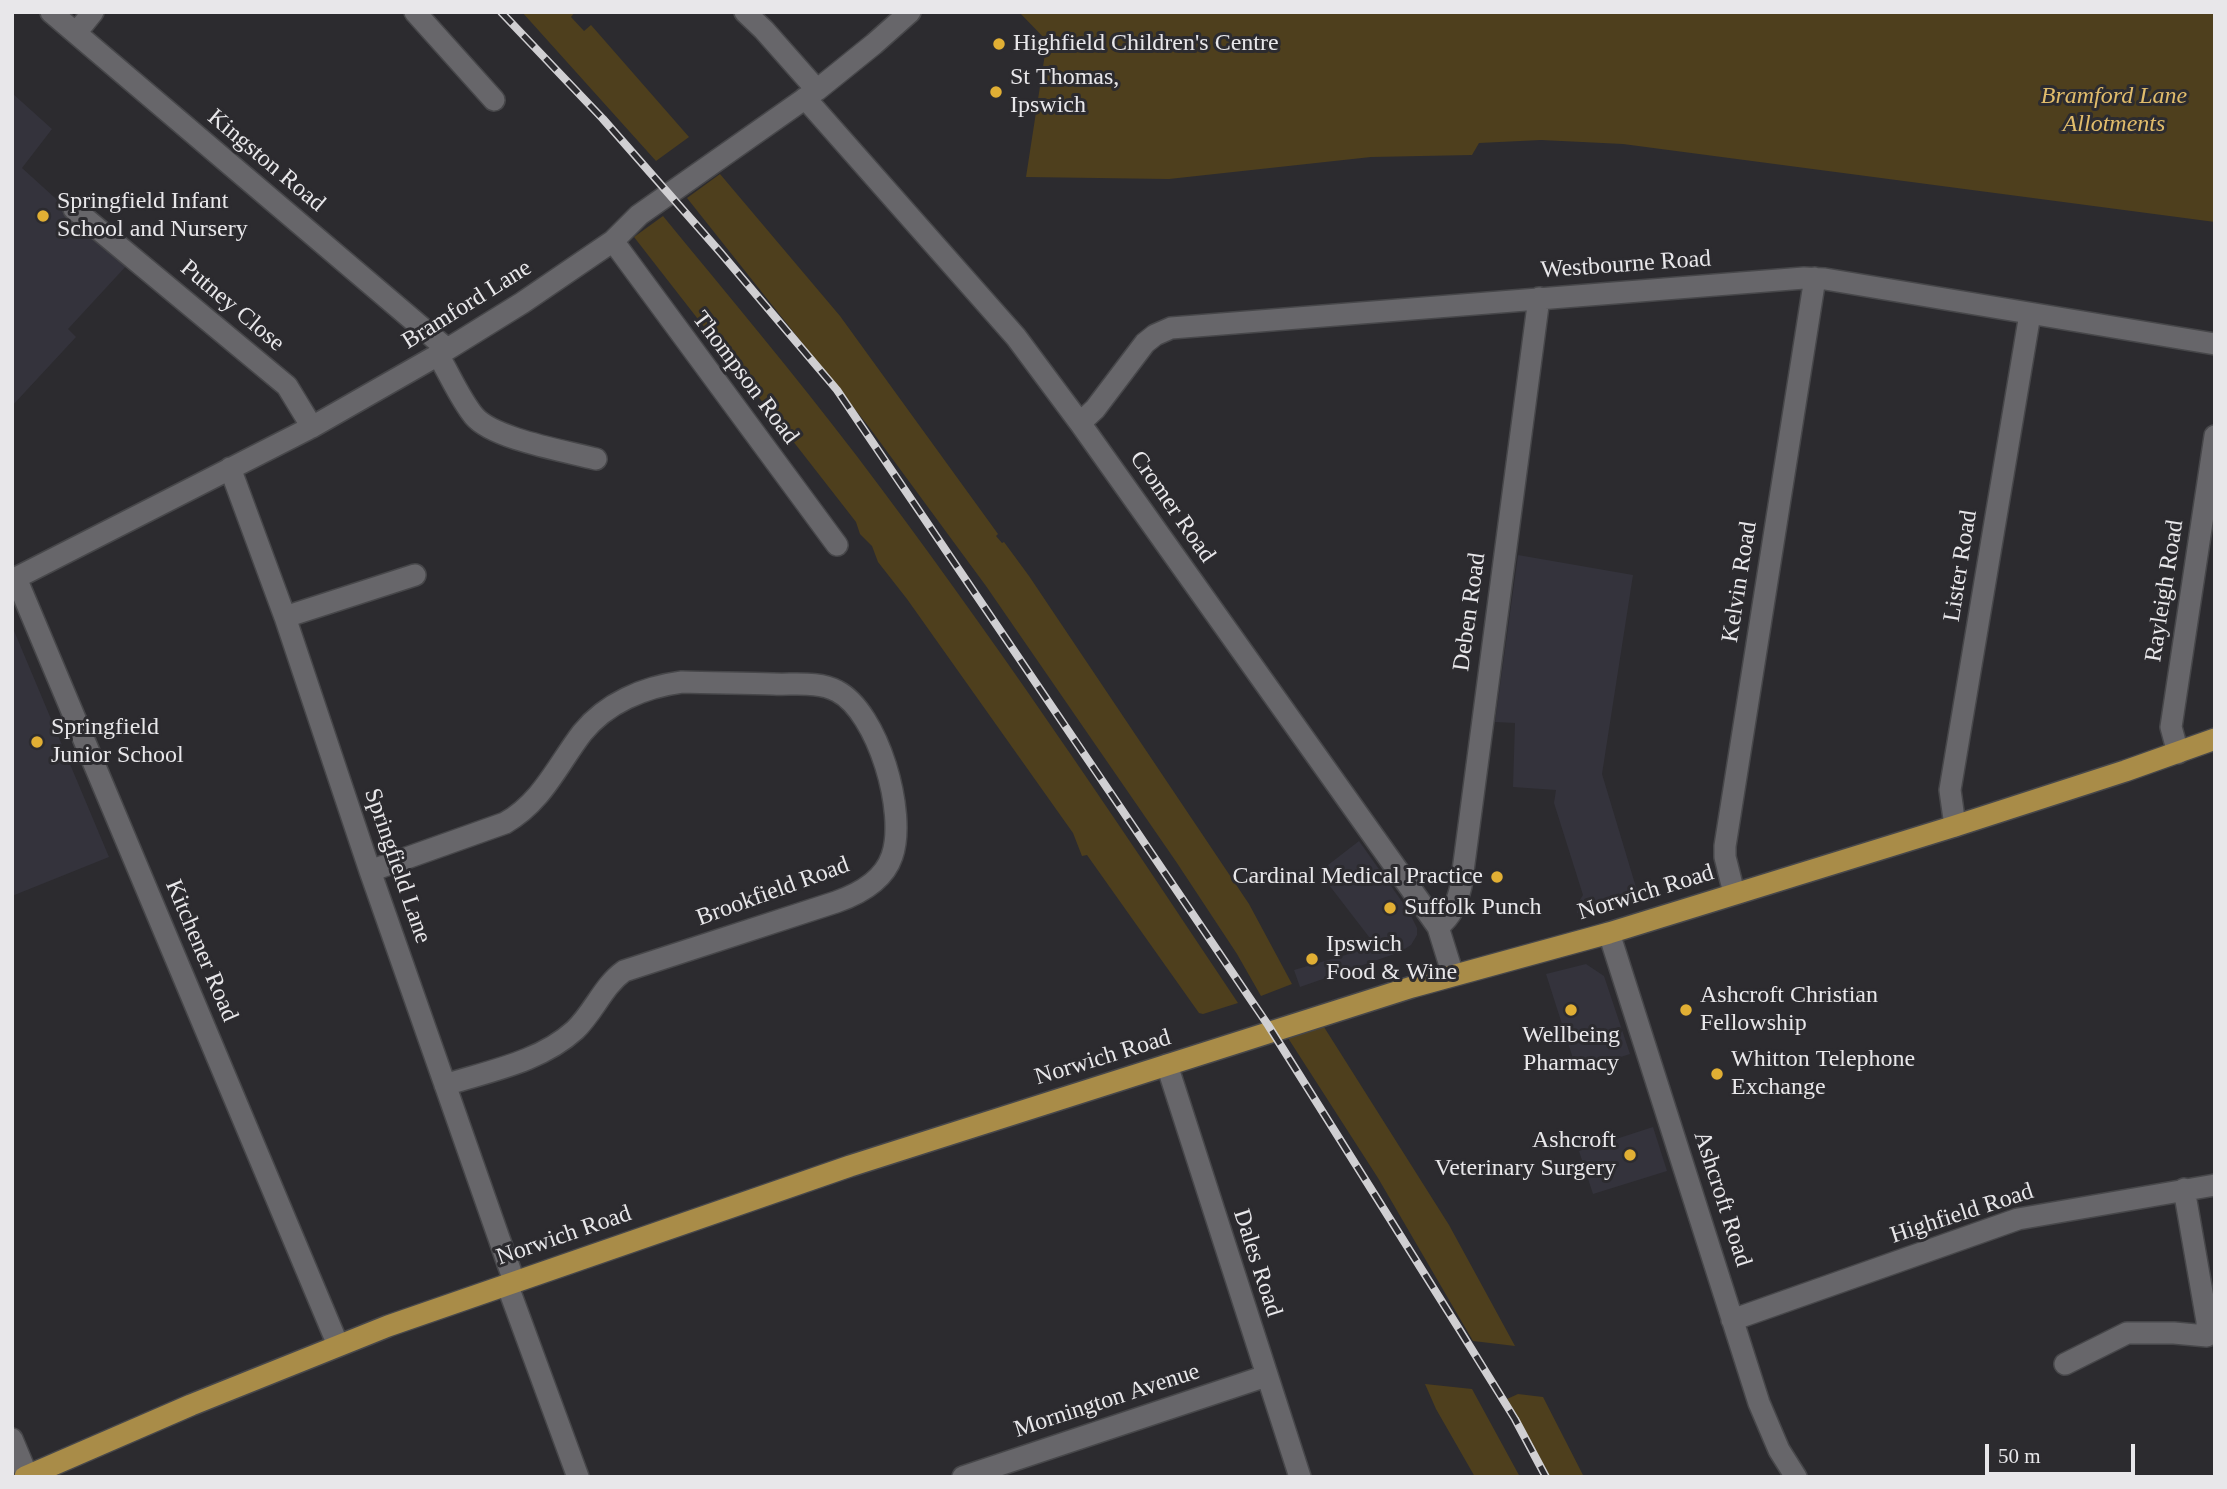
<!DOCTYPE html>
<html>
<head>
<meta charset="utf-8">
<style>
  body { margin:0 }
  #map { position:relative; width:2227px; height:1489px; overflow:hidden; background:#2c2b2f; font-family:"Times New Roman",serif }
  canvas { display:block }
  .frame { position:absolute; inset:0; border:14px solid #e8e7ea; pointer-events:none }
  .scale { position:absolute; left:1985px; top:1444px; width:150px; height:32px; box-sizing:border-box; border:4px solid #e8e7ea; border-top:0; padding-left:9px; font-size:21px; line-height:24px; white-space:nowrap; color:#e8e7ea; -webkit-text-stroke:5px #2c2b2f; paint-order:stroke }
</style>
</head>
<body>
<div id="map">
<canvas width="2227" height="1489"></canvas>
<div class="frame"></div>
<div class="scale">50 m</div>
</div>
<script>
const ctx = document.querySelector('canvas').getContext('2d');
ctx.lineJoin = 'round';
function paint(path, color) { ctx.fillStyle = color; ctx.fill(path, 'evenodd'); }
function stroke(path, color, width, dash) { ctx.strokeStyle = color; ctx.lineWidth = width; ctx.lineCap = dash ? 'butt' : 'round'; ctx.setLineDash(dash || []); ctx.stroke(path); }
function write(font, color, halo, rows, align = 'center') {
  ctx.font = font + ' "Times New Roman",serif'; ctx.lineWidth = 6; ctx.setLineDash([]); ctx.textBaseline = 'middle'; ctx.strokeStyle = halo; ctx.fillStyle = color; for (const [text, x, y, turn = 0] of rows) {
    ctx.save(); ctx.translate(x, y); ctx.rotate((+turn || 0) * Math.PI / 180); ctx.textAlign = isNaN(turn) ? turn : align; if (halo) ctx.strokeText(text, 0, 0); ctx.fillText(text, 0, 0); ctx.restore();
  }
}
paint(new Path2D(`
  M 12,93 L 52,129 L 22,168 L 128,264 L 68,329 L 76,337 L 12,406 Z
  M 1518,555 L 1633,575 L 1602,774 L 1638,894 L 1577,913 L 1578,903 L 1583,895 L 1554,803 L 1556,790 L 1513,787 L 1515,723 L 1495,722 Z
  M 12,626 L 109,857 L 12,896 Z
  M 1359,841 L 1408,910 L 1417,928 L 1417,935 L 1411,945 L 1400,952 L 1300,987 L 1294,970 L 1376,946 L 1319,872 Z
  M 1586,964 L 1604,976 L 1630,1054 L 1577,1071 L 1546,974 Z
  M 1653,1127 L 1667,1171 L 1593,1194 L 1579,1151 Z`), '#34333c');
paint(new Path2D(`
  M 522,12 L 575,12 L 571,17 L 584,31 L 591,25 L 689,137 L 656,161 Z
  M 1019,12 L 2215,12 L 2215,222 L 1623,144 L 1541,140 L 1479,143 L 1472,155 L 1371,157 L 1169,179 L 1026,177 L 1047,41 Z
  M 720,174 L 840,316 L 998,534 L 996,536 L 1002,543 L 1004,542 L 1029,576 L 1249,904 L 1292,984 L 1261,996 L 1237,954 L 1177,863 L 986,586 L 869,427 L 687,198 Z
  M 663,216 C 728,295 794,374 856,455 C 991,633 1115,818 1238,1003 L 1203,1014 L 1199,1013 L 1087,855 L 1082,856 L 1073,833 L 907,599 L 878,562 L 872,546 L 860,534 L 856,522 L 634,237 Z
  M 1324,1027 L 1449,1225 L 1515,1346 L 1473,1341 L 1378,1178 L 1288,1038 Z
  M 1425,1384 L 1472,1389 L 1520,1477 L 1475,1477 L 1436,1409 Z
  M 1518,1394 L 1543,1397 L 1584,1477 L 1549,1477 L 1507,1399 Z`), '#4e3f1d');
const minor = new Path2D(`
  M 51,12 L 447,349
  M 415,12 L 494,100
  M 745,12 L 764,30 L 817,90
  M 76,33 L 93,12
  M 805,98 L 1016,337 L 1080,423 L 1438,927 L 1453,975
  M 74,209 L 287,386 L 312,427
  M 613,241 L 837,545
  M 438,355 C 450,375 460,399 474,416 C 493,439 566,451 596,459
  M 1080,423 L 1095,409 L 1145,343 L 1155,335 L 1171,328 L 1804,278 L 1825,279 L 2215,344
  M 230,468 L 285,617 L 370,871 L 514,1281
  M 16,578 L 338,1345
  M 12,580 L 312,427 L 438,355 L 522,303 L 613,241 L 639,215 L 817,90 L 874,44 L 910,12
  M 285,617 L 415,575
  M 2178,753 L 2171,727 L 2215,436
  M 1955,826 L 1950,790 L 2030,314
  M 370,871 L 505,823 C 542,802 557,766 582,733 C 606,703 644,687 682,682 C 712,683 743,683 773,684 C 793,685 819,681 837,691 C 878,712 907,813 892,856 C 884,880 859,894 836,902 L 624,971 C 603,986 594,1012 575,1030 C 540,1062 489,1071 445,1085
  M 1734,893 L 1725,857 L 1725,846 L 1815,278
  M 1438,927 C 1452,916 1457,903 1461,886 L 1539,298
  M 1609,933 L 1759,1403 L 1779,1450 L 1796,1477
  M 1167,1065 L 1300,1477
  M 507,1284 L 578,1477
  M 1732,1320 L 2018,1219 L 2215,1185
  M 2065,1364 L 2127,1333 L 2174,1333 L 2207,1336 L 2207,1321 L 2184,1189
  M 12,1439 L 27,1475
  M 963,1477 L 1266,1376`);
const major = new Path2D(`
  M 25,1477 L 191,1405 L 388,1326 L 850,1166 L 1412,987 L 1609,933 L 1955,826 L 2125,771 L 2215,739`);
stroke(minor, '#47474a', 24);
stroke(major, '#47474a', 24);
stroke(minor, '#67666a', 21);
stroke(major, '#a98c48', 21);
const rail = new Path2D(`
  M 501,12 L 603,119 L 720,252 L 837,390 L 1268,1025 L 1461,1332 L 1515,1419 L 1546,1477`);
stroke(rail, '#d0cfd2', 8);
stroke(rail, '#2c2b2f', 5, [16]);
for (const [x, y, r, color] of [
  [999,44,7,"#e1af34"],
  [996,92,7,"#e1af34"],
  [43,216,7,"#e1af34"],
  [37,742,7,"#e1af34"],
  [1497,877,7,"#e1af34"],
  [1390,908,7,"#e1af34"],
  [1312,959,7,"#e1af34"],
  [1571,1010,7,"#e1af34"],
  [1686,1010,7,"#e1af34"],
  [1717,1074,7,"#e1af34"],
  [1630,1155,7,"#e1af34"]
]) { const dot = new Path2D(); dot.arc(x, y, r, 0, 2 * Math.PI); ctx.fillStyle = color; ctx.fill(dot); stroke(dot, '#2c2b2f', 2.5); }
write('24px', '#e8e7ea', '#2c2b2f', [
  ["Highfield Children's Centre",1013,44],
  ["St Thomas,",1010,78],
  ["Ipswich",1010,106],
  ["Springfield Infant",57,202],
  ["School and Nursery",57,230],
  ["Springfield",51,728],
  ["Junior School",51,756],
  ["Cardinal Medical Practice",1483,877,"right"],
  ["Suffolk Punch",1404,908],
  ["Ipswich",1326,945],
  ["Food & Wine",1326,973],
  ["Ashcroft Christian",1700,996],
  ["Fellowship",1700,1024],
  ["Wellbeing",1571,1036,"center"],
  ["Pharmacy",1571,1064,"center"],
  ["Whitton Telephone",1731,1060],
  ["Exchange",1731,1088],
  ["Ashcroft",1616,1141,"right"],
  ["Veterinary Surgery",1616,1169,"right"]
], 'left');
write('italic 24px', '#e1bc6b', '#2c2b2f', [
  ["Bramford Lane",2114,97],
  ["Allotments",2114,125]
]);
write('24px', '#e8e7ea', '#2c2b2f', [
  ["Kingston Road",266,161,40],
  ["Westbourne Road",1626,265,-4],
  ["Bramford Lane",467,305,-32],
  ["Putney Close",232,306,40],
  ["Thompson Road",745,378,53],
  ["Cromer Road",1172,507,55],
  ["Lister Road",1961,566,-81],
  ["Kelvin Road",1740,582,-81],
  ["Rayleigh Road",2165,591,-81],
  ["Deben Road",1470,612,-82],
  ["Springfield Lane",397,866,71],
  ["Brookfield Road",773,892,-20],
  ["Norwich Road",1646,893,-17],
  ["Kitchener Road",201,951,67],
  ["Norwich Road",1103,1058,-17],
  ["Ashcroft Road",1722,1199,72],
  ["Highfield Road",1962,1214,-18],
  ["Norwich Road",564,1236,-19],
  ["Dales Road",1257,1263,72],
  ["Mornington Avenue",1107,1401,-18]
]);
</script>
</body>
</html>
